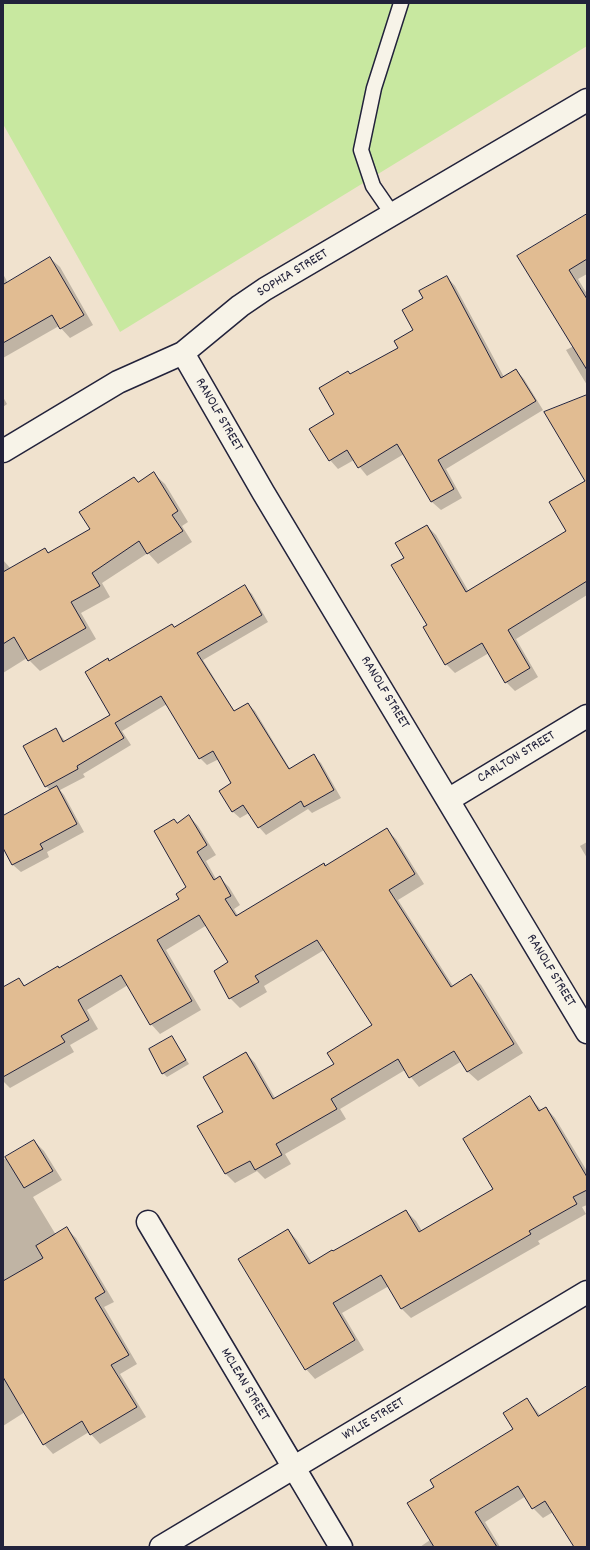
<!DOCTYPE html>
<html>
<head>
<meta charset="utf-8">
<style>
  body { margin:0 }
  #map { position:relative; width:590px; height:1550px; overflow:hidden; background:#f0e2ce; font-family:Dekko,sans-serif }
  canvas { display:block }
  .frame { position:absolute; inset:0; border:4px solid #22223b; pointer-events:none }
</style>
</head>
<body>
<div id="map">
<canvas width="590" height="1550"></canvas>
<div class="frame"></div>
</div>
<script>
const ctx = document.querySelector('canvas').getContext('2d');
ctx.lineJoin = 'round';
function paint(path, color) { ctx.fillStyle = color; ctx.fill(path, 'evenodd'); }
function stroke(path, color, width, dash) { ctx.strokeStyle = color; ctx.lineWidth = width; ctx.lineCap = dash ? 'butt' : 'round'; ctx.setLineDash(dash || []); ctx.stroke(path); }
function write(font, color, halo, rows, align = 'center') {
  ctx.font = font + ' Dekko,sans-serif'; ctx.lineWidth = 3; ctx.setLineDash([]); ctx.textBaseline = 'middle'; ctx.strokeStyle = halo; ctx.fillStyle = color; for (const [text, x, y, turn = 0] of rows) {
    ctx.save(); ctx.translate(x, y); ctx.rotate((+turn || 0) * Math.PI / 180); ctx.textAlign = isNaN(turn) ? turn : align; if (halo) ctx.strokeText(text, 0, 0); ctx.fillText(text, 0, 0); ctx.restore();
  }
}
paint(new Path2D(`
  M 3,3 L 587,3 L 587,46 L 120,332 L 3,124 Z`), '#c8e8a0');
paint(new Path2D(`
  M 587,215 L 587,274 L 578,279 L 587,294 L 587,385 L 566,350 L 574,346 L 518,257 Z
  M 50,258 L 60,267 L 93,325 L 70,338 L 59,326 L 3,358 L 3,274 L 8,283 Z
  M 447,277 L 455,286 L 504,377 L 516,370 L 524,379 L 543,410 L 446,469 L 462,498 L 441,510 L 432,502 L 404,454 L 367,476 L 354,460 L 338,469 L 330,460 L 335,414 L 350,375 L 400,348 L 415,331 L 425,299 Z
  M 587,396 L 587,595 L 516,639 L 538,677 L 515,691 L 506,682 L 489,653 L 455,673 L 446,664 L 428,625 L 427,526 L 436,535 L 469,592 L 567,532 L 587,481 Z
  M 3,397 L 7,404 L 3,407 Z
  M 154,474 L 165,484 L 188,522 L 182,526 L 192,542 L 158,564 L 148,553 L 102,583 L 110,597 L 81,613 L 96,639 L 40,671 L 27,658 L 3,673 L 3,560 L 11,569 L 45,549 L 49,553 L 91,529 L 134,478 L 139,483 Z
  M 245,587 L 252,594 L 268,622 L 203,660 L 235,712 L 248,704 L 255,711 L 290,769 L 314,756 L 321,763 L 341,798 L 312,813 L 308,809 L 266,835 L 259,827 L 249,813 L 240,818 L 232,811 L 233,783 L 219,759 L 207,765 L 200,758 L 167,704 L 122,731 L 131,745 L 83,774 L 85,777 L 60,790 L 64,795 L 84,832 L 47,852 L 49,857 L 21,872 L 13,865 L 3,846 L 3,817 L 51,791 L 46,786 L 24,747 L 56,730 L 66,742 L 111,715 L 108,659 L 110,662 L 172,625 L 175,628 Z
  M 189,816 L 198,826 L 216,855 L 206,861 L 216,879 L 219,877 L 229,887 L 240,905 L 234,909 L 238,916 L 324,865 L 326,867 L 386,829 L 396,839 L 424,884 L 398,900 L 453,986 L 471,975 L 481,985 L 523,1053 L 478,1081 L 468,1072 L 462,1061 L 419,1087 L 405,1070 L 340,1109 L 346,1119 L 285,1154 L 291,1164 L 265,1179 L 257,1171 L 235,1183 L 226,1174 L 199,1126 L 224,1112 L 246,1053 L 255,1063 L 275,1098 L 335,1064 L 373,1026 L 324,950 L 264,986 L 267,992 L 240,1008 L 230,998 L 229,963 L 207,925 L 166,950 L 201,1010 L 160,1034 L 151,1024 L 128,985 L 87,1010 L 98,1029 L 70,1045 L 74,1052 L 10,1088 L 3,1081 L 3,989 L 19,979 L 25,986 L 60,969 L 181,900 L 188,888 L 174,820 L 177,823 Z
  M 587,842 L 587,858 L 580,846 Z
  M 172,1037 L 189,1064 L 167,1077 L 163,1073 Z
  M 530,1097 L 542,1111 L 546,1108 L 555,1118 L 587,1171 L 587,1205 L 582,1207 L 586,1214 L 538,1241 L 540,1244 L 411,1318 L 401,1308 L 389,1286 L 342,1313 L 364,1350 L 315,1379 L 306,1369 L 288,1230 L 297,1240 L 312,1263 L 406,1211 L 416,1221 L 422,1231 L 494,1190 Z
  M 34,1141 L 44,1151 L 62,1180 L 33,1197 L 56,1235 L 67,1229 L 76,1238 L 114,1302 L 104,1307 L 137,1364 L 120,1374 L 146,1417 L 100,1444 L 89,1432 L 53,1454 L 44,1444 L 25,1412 L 3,1426 L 3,1160 Z
  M 587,1387 L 587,1538 L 553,1512 L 543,1518 L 533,1508 L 526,1496 L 485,1522 L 500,1547 L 420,1547 L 430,1540 L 436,1487 L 515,1429 L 527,1399 L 541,1416 Z`), '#0003');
const building = new Path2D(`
  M 587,214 L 587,259 L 569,270 L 587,299 L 587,370 L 517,256 Z
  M 50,257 L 84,315 L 60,329 L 52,315 L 3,343 L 3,285 Z
  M 447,276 L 501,378 L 516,369 L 536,401 L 438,460 L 454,489 L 431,502 L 397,444 L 358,468 L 347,450 L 329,461 L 309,429 L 334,414 L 319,388 L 348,371 L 350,374 L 398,348 L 394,341 L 413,330 L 402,310 L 423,298 L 419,291 Z
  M 587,395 L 587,581 L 508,630 L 530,668 L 505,683 L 482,643 L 445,665 L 423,627 L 427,625 L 391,565 L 404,558 L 395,543 L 427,525 L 466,592 L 566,531 L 549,502 L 585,481 L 544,412 Z
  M 154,472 L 178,511 L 172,515 L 183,531 L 147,554 L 139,541 L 92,573 L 100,586 L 71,602 L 86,628 L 28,661 L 14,637 L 3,644 L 3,572 L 45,548 L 48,553 L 90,529 L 79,512 L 134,477 L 138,482 Z
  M 245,585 L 262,615 L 197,653 L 234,711 L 248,703 L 289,769 L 314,754 L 334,790 L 304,807 L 301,801 L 258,828 L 243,805 L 232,812 L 219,791 L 231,783 L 213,751 L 199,759 L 161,696 L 115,723 L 124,738 L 77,766 L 78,769 L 45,787 L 23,746 L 56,728 L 63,742 L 110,715 L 85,672 L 108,658 L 109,661 L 172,624 L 174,627 Z
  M 57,786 L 77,824 L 40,844 L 43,849 L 12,865 L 3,848 L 3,816 Z
  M 189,815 L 207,845 L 197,852 L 214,880 L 220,876 L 231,896 L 225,899 L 236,916 L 324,863 L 325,866 L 387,828 L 415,874 L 389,890 L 451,987 L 471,974 L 514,1044 L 467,1072 L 454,1051 L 409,1078 L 398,1059 L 331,1099 L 337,1109 L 276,1144 L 282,1155 L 255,1170 L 250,1161 L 225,1174 L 197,1126 L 223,1112 L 203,1077 L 246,1052 L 273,1099 L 334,1064 L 327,1053 L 372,1025 L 317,940 L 255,976 L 259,982 L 229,999 L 214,971 L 228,962 L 199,915 L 157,940 L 192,1001 L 150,1025 L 121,975 L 78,1000 L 89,1020 L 61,1036 L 65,1042 L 3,1077 L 3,987 L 19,978 L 24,986 L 58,966 L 59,968 L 179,899 L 176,894 L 186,887 L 154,831 L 174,819 L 177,823 Z
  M 172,1036 L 186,1060 L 162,1074 L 149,1049 Z
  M 530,1096 L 539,1111 L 546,1107 L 587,1177 L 587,1190 L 573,1197 L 577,1204 L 529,1231 L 531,1234 L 401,1309 L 381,1275 L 333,1303 L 355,1340 L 305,1370 L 238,1259 L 288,1229 L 309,1264 L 332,1250 L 333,1251 L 406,1210 L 419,1232 L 493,1189 L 463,1139 Z
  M 34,1140 L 53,1171 L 24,1188 L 5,1157 Z
  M 67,1227 L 105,1292 L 95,1298 L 129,1355 L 111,1365 L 137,1407 L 90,1435 L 82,1421 L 43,1445 L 3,1377 L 3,1281 L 43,1258 L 36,1246 Z
  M 587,1386 L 587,1547 L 574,1547 L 545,1501 L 532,1509 L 518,1486 L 475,1512 L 497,1547 L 434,1547 L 407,1503 L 434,1487 L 430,1480 L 513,1429 L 503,1413 L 527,1398 L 538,1416 Z`);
paint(building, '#e1bc92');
stroke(building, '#22223b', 1);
const lane = new Path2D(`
  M 393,215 L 373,186 L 361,150 L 374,88 L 401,3`);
const street = new Path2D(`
  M 183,353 L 263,492 L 587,1032
  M 3,451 L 118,382 L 183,353 L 240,306 L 265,289 L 587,100
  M 448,800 L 587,716
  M 148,1222 L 341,1547
  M 161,1547 L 587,1292`);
stroke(lane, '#22223b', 17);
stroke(street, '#22223b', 25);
stroke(lane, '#f7f3e8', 14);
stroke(street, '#f7f3e8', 22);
write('14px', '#22223b', '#f7f3e8', [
  ["SOPHIA STREET",293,274,-31],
  ["RANOLF STREET",218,415,60],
  ["RANOLF STREET",384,693,59],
  ["CARLTON STREET",517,758,-31],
  ["RANOLF STREET",550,971,59],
  ["MCLEAN STREET",244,1385,59],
  ["WYLIE STREET",374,1420,-31]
]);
</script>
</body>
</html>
